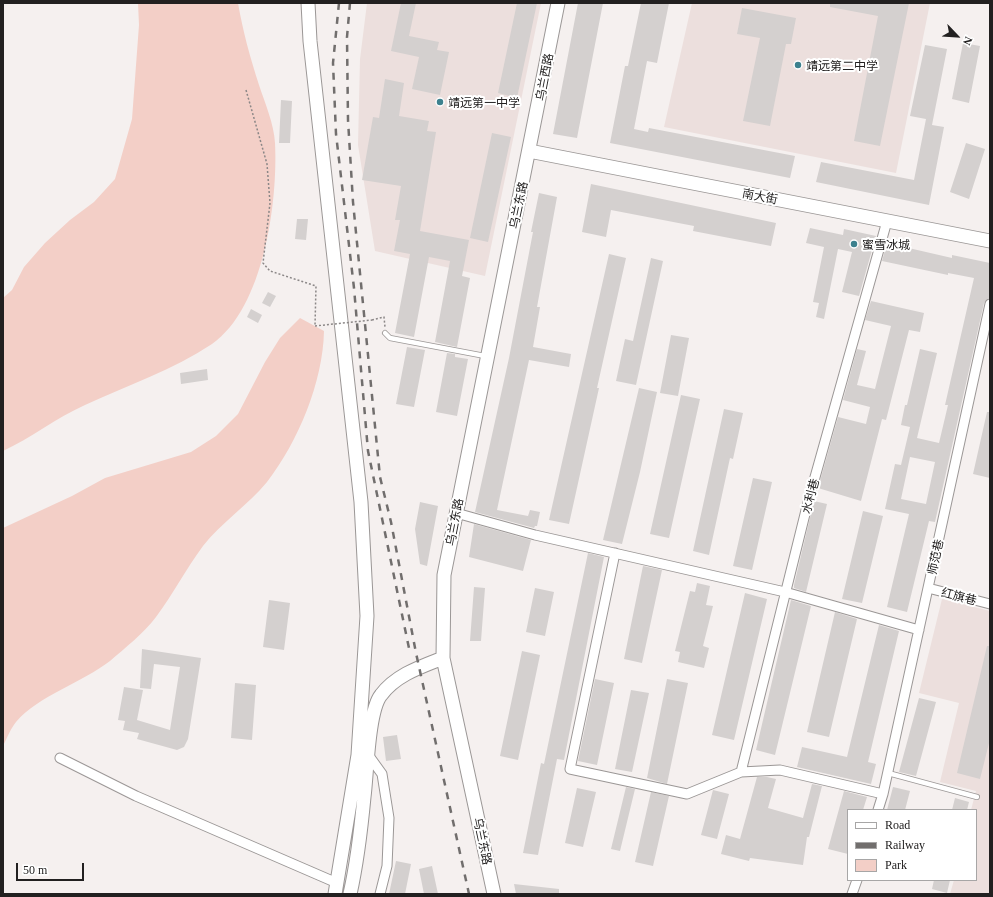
<!DOCTYPE html>
<html>
<head>
<meta charset="utf-8">
<style>
  body { margin:0 }
  #map { position:relative; width:993px; height:897px; overflow:hidden; background:#f5f0ef; font-family:Georgia,serif }
  canvas { display:block }
  .frame { position:absolute; inset:0; border:4px solid #222020; pointer-events:none }
  .legend { position:absolute; left:847px; top:809px; width:130px; height:72px; box-sizing:border-box; background:#fff; border:1px solid #a7a6a6; margin:0; padding:5px 7px; list-style:none; font-size:12px; color:#222020 }
  .legend li { display:flex; align-items:center; gap:8px; height:20px }
  .legend b { width:20px; border:1px solid #a7a6a6 }
  .north { position:absolute; left:937px; top:16px; width:40px; height:40px; -webkit-text-stroke:3px #fff; paint-order:stroke; rotate:115deg; font-size:11px; font-weight:700; line-height:16px; text-align:center; color:#222020 }
  .north::after { content:''; display:block; margin:auto; width:14px; height:18px; background:#222020; clip-path:polygon(50% 0,100% 100%,50% 72%,0 100%) }
  .scale { position:absolute; left:16px; top:863px; width:68px; height:18px; box-sizing:border-box; border:2px solid #222020; border-top:0; padding-left:5px; font-size:12px; line-height:14px; white-space:nowrap; color:#222020; -webkit-text-stroke:3px #fff; paint-order:stroke }
</style>
</head>
<body>
<div id="map">
<canvas width="993" height="897"></canvas>
<div class="frame"></div>
<ul class="legend">
<li><b style="height:5px;background:#fff"></b>Road</li>
<li><b style="height:5px;background:#716e6d"></b>Railway</li>
<li><b style="height:11px;background:#f3cfc7"></b>Park</li>
</ul>
<div class="north">N</div>
<div class="scale">50 m</div>
</div>
<script>
const ctx = document.querySelector('canvas').getContext('2d');
ctx.lineJoin = 'round';
function paint(path, color) { ctx.fillStyle = color; ctx.fill(path, 'evenodd'); }
function stroke(path, color, width, dash) { ctx.strokeStyle = color; ctx.lineWidth = width; ctx.lineCap = dash ? 'butt' : 'round'; ctx.setLineDash(dash || []); ctx.stroke(path); }
function write(font, color, halo, rows, align = 'center') {
  ctx.font = font + ' Georgia,"Noto Sans SC",serif'; ctx.lineWidth = 4; ctx.setLineDash([]); ctx.textBaseline = 'middle'; ctx.strokeStyle = halo; ctx.fillStyle = color; for (const [text, x, y, turn = 0] of rows) {
    ctx.save(); ctx.translate(x, y); ctx.rotate((+turn || 0) * Math.PI / 180); ctx.textAlign = isNaN(turn) ? turn : align; if (halo) ctx.strokeText(text, 0, 0); ctx.fillText(text, 0, 0); ctx.restore();
  }
}
paint(new Path2D(`
  M 367,3 L 541,3 L 485,276 L 375,251 L 358,145 L 360,59 Z
  M 692,3 L 930,3 L 896,173 L 664,127 Z
  M 942,599 L 990,611 L 990,894 L 950,894 L 954,880 L 976,880 L 976,810 L 971,810 L 976,791 L 940,782 L 959,703 L 919,693 Z`), '#ecdfdd');
paint(new Path2D(`
  M 138,3 L 238,3 C 243,32 250,57 259,85 C 265,103 274,124 275,143 C 278,201 264,308 212,344 C 173,370 128,385 85,405 C 56,418 31,438 3,451 L 3,298 L 12,290 L 24,267 L 45,243 L 70,220 L 94,202 L 115,179 L 132,119 L 139,25 Z
  M 300,318 L 324,331 C 323,382 298,442 267,482 C 248,505 221,523 203,546 C 186,569 173,594 156,617 C 144,633 125,648 110,661 C 83,682 38,696 16,722 C 11,728 7,738 3,746 L 3,528 L 72,496 L 105,478 L 191,452 L 216,436 L 238,414 L 265,362 L 280,338 Z`), '#f3cfc7');
paint(new Path2D(`
  M 401,3 L 416,3 L 409,36 L 439,42 L 437,50 L 449,52 L 440,95 L 412,89 L 419,57 L 391,51 Z
  M 517,3 L 537,3 L 517,98 L 498,93 Z
  M 578,3 L 603,3 L 577,138 L 553,134 Z
  M 641,3 L 669,3 L 657,63 L 647,61 L 634,129 L 648,132 L 649,128 L 795,156 L 790,178 L 610,143 L 625,66 L 628,66 Z
  M 830,3 L 909,3 L 880,146 L 854,141 L 878,16 L 830,7 Z
  M 742,8 L 796,18 L 791,44 L 786,44 L 770,126 L 743,121 L 760,38 L 737,34 Z
  M 963,43 L 980,46 L 969,103 L 952,99 Z
  M 925,45 L 947,49 L 932,125 L 944,127 L 929,205 L 816,182 L 821,162 L 914,180 L 926,119 L 910,116 Z
  M 385,79 L 404,83 L 399,116 L 429,121 L 427,131 L 436,132 L 420,231 L 469,240 L 462,276 L 470,278 L 457,347 L 435,342 L 450,261 L 429,257 L 414,337 L 395,333 L 410,254 L 394,251 L 400,220 L 395,220 L 401,186 L 362,180 L 373,117 L 379,118 Z
  M 281,100 L 292,101 L 290,143 L 279,143 Z
  M 492,133 L 511,137 L 488,242 L 470,238 Z
  M 966,143 L 985,149 L 969,199 L 950,192 Z
  M 591,184 L 776,223 L 771,246 L 693,231 L 694,226 L 611,210 L 606,237 L 582,232 Z
  M 539,193 L 557,197 L 537,307 L 540,307 L 533,347 L 571,354 L 569,367 L 529,360 L 497,510 L 528,516 L 530,510 L 540,512 L 537,526 L 535,526 L 534,528 L 475,512 L 509,358 L 533,232 L 531,232 Z
  M 297,219 L 308,219 L 306,240 L 295,239 Z
  M 810,228 L 843,235 L 844,229 L 876,236 L 859,296 L 842,292 L 852,252 L 838,249 L 824,319 L 816,317 L 819,303 L 813,302 L 824,247 L 806,243 Z
  M 887,243 L 952,258 L 952,255 L 990,263 L 989,298 L 984,303 L 935,522 L 929,521 L 907,612 L 887,607 L 909,514 L 885,509 L 895,464 L 901,465 L 910,427 L 901,425 L 905,405 L 907,405 L 920,349 L 937,353 L 917,438 L 939,443 L 948,405 L 945,405 L 974,278 L 948,273 L 948,275 L 882,261 ZM 910,457 L 935,462 L 926,504 L 901,499 Z
  M 609,254 L 626,258 L 597,388 L 599,388 L 569,524 L 549,520 Z
  M 651,258 L 663,261 L 636,385 L 616,381 L 625,339 L 633,341 Z
  M 268,292 L 276,296 L 270,307 L 262,303 Z
  M 871,301 L 924,313 L 920,332 L 909,330 L 886,420 L 882,419 L 861,501 L 818,488 L 838,417 L 866,424 L 870,407 L 843,400 L 857,349 L 866,351 L 857,385 L 875,389 L 891,326 L 865,320 Z
  M 251,309 L 262,315 L 258,323 L 247,317 Z
  M 671,335 L 689,338 L 678,396 L 660,393 Z
  M 407,347 L 425,350 L 414,407 L 396,404 Z
  M 447,353 L 455,354 L 455,357 L 468,359 L 457,416 L 436,412 Z
  M 207,369 L 208,380 L 181,384 L 180,373 Z
  M 639,388 L 657,392 L 640,472 L 622,544 L 603,540 Z
  M 681,395 L 700,399 L 669,538 L 650,534 Z
  M 724,409 L 743,413 L 733,459 L 730,458 L 709,555 L 693,551 Z
  M 987,412 L 990,412 L 990,478 L 973,474 Z
  M 753,478 L 772,482 L 752,570 L 733,566 Z
  M 814,501 L 827,504 L 806,592 L 794,588 L 794,585 Z
  M 420,502 L 438,506 L 427,566 L 420,564 L 415,529 Z
  M 863,511 L 883,516 L 862,603 L 842,599 Z
  M 474,524 L 531,540 L 523,571 L 469,557 Z
  M 588,553 L 604,557 L 564,760 L 557,759 L 538,855 L 523,853 L 541,763 L 544,764 Z
  M 643,566 L 662,570 L 642,663 L 624,659 Z
  M 697,583 L 710,586 L 706,605 L 713,606 L 703,646 L 709,648 L 704,668 L 678,662 L 680,652 L 675,651 L 690,591 L 695,592 Z
  M 474,587 L 485,588 L 481,641 L 470,641 Z
  M 535,588 L 554,592 L 545,636 L 526,632 Z
  M 745,593 L 767,599 L 734,740 L 712,735 Z
  M 269,600 L 290,603 L 284,650 L 263,647 Z
  M 791,600 L 811,606 L 775,755 L 756,750 Z
  M 835,612 L 857,619 L 829,737 L 807,732 Z
  M 879,625 L 899,631 L 868,762 L 876,764 L 871,784 L 797,767 L 802,747 L 847,757 Z
  M 987,646 L 990,646 L 990,739 L 980,779 L 957,773 Z
  M 142,649 L 201,658 L 188,739 L 184,747 L 177,750 L 137,739 L 139,733 L 123,730 L 125,721 L 118,720 L 124,687 L 143,690 L 137,720 L 170,730 L 180,667 L 154,664 L 151,689 L 140,688 Z
  M 522,651 L 540,655 L 518,760 L 500,756 Z
  M 595,679 L 614,683 L 597,765 L 578,761 Z
  M 667,679 L 688,683 L 667,784 L 647,778 Z
  M 235,683 L 256,685 L 252,740 L 231,738 Z
  M 631,690 L 649,693 L 632,772 L 615,769 Z
  M 919,698 L 936,702 L 916,776 L 899,772 Z
  M 397,735 L 401,759 L 386,761 L 383,737 Z
  M 757,777 L 767,777 L 776,779 L 768,808 L 803,818 L 812,784 L 822,786 L 809,837 L 807,837 L 803,865 L 750,858 L 749,861 L 721,854 L 726,835 L 740,839 Z
  M 626,787 L 635,789 L 620,851 L 611,849 Z
  M 893,787 L 910,791 L 905,810 L 887,810 Z
  M 577,788 L 596,792 L 583,847 L 565,843 Z
  M 713,790 L 729,794 L 717,839 L 701,835 Z
  M 844,791 L 867,797 L 863,810 L 848,810 L 848,854 L 828,849 Z
  M 651,792 L 669,796 L 653,866 L 635,862 Z
  M 955,798 L 969,802 L 967,810 L 952,810 Z
  M 396,861 L 411,864 L 405,894 L 389,894 Z
  M 432,866 L 438,894 L 424,894 L 419,869 Z
  M 934,880 L 950,880 L 947,893 L 932,889 Z
  M 514,884 L 559,889 L 559,894 L 516,894 Z`), '#d4d0cf');
const lane = new Path2D(`
  M 385,333 L 390,338 L 485,356
  M 888,773 L 977,797`);
const street = new Path2D(`
  M 456,513 L 535,535 L 785,592 L 919,630
  M 615,553 L 570,769 L 687,794 L 741,772 L 780,770 L 883,794
  M 928,588 L 990,604
  M 369,756 L 382,774 L 389,818 L 387,866 L 380,894
  M 60,758 L 136,796 L 337,883
  M 741,772 L 808,502 L 887,221
  M 878,810 L 883,794 L 990,304
  M 852,894 L 857,880`);
const secondary = new Path2D(`
  M 308,3 L 310,41 L 361,502 L 367,616 L 358,755 L 335,894
  M 529,151 L 990,241
  M 350,894 C 357,863 361,829 364,797 C 367,775 368,711 381,695 C 396,675 420,667 443,658
  M 494,894 L 443,658 L 444,575 L 558,3`);
stroke(lane, '#9b9796', 6);
stroke(street, '#9b9796', 11);
stroke(secondary, '#9b9796', 15);
stroke(new Path2D(`
  M 246,90 L 267,164 L 270,203 L 263,263 L 270,271 L 316,286 L 315,326
  M 372,320 L 384,317 L 385,327`), '#8b8787', 1.5, [2, 2]);
stroke(lane, '#fff', 4.5);
stroke(street, '#fff', 9);
stroke(secondary, '#fff', 13);
stroke(new Path2D(`
  M 339,3 L 333,63 L 336,134 L 354,288 L 368,451 L 410,653
  M 350,3 L 347,37 L 348,120 L 353,202 L 380,477 L 391,522 L 416,653 L 469,894`), '#716e6d', 2.5, [7, 7]);
stroke(new Path2D(`
  M 315,326 L 372,320`), '#8b8787', 1.5, [2, 2]);
for (const [x, y, r, color] of [
  [798,65,4,"#3c818e"],
  [440,102,4,"#3c818e"],
  [854,244,4,"#3c818e"]
]) { const dot = new Path2D(); dot.arc(x, y, r, 0, 2 * Math.PI); ctx.fillStyle = color; ctx.fill(dot); stroke(dot, '#fff', 1.5); }
write('12px', '#222020', '#fff', [
  ["靖远第二中学",806,65],
  ["靖远第一中学",448,102],
  ["蜜雪冰城",862,244]
], 'left');
write('12px', '#222020', '#fff', [
  ["乌兰西路",544,77,-79],
  ["南大街",760,196,11],
  ["乌兰东路",518,205,-78],
  ["水利巷",810,496,-75],
  ["乌兰东路",454,522,-79],
  ["师范巷",935,557,-78],
  ["红旗巷",959,596,14],
  ["乌兰东路",483,841,78]
]);
</script>
</body>
</html>
